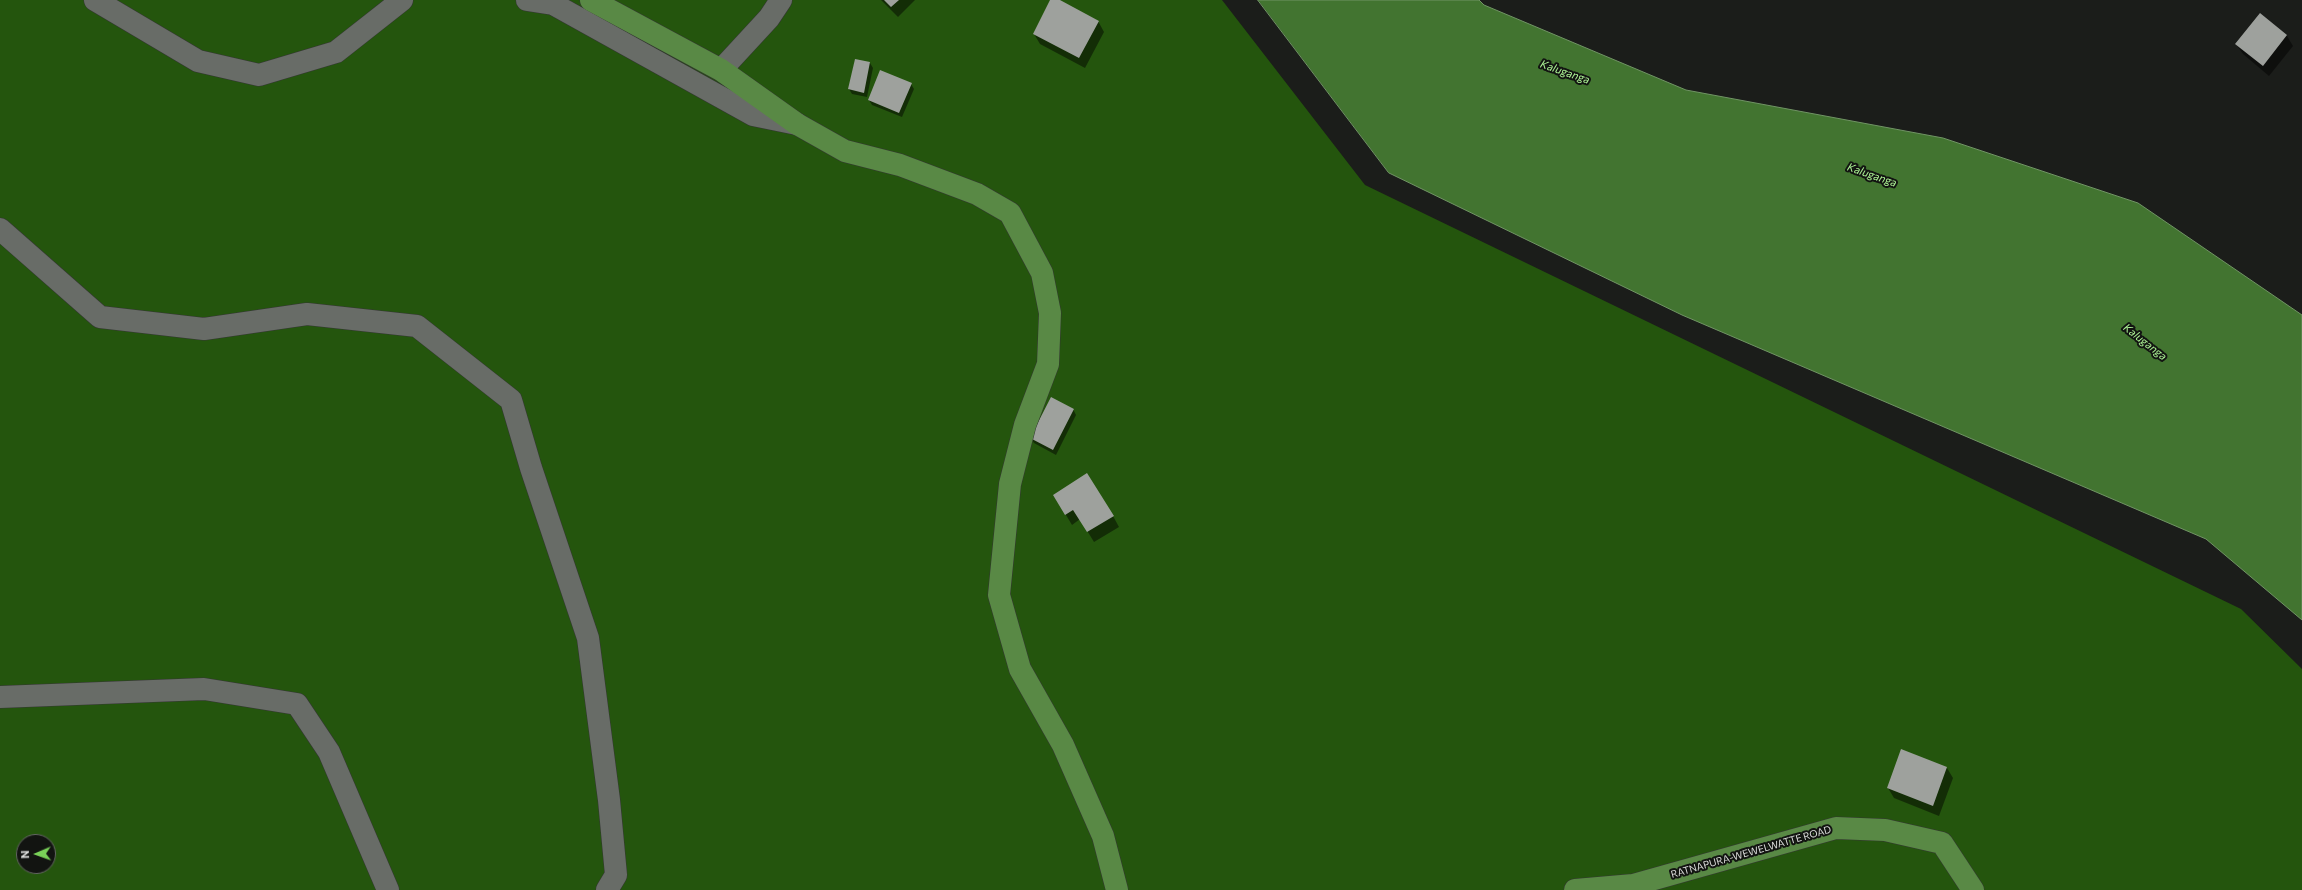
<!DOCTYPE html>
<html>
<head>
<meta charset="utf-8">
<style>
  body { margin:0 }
  #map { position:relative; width:2302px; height:890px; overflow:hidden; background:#1b1d1a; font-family:Commissioner,sans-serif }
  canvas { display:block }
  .north { position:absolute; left:16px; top:834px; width:40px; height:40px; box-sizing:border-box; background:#121411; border:1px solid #636562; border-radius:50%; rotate:268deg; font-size:11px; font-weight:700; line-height:16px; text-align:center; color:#dddedc }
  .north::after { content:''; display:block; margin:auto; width:14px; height:18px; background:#79d158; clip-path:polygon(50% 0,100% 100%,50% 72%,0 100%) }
</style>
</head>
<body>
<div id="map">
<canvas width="2302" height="890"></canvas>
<div class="north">N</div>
</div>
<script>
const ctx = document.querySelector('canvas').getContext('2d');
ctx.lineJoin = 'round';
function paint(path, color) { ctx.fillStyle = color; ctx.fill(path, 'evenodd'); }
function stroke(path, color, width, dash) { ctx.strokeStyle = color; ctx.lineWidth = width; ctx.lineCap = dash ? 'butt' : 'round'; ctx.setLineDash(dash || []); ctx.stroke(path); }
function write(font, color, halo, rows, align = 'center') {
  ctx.font = font + ' Commissioner,sans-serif'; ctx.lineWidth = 4; ctx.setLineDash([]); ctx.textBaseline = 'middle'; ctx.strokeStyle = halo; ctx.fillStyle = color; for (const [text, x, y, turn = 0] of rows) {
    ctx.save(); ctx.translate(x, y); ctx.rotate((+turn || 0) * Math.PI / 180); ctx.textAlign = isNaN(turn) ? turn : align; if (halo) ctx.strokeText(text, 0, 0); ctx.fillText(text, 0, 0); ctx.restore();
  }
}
paint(new Path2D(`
  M 0,0 L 1222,0 L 1365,185 L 2241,609 L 2302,669 L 2302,890 L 0,890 ZM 24,842 L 48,842 L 48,866 L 24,866 Z`), '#24550d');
const water = new Path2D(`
  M 1258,0 L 1479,0 L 1484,5 L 1686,90 L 1943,138 L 2138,203 L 2302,315 L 2302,620 L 2206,539 L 1682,315 L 1389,173 Z`);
paint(water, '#427430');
stroke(water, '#709464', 1);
paint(new Path2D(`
  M 881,0 L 915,0 L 898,17 Z
  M 1052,0 L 1058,0 L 1098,21 L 1104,32 L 1085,68 L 1040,44 L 1034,34 Z
  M 2261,14 L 2287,36 L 2293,46 L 2269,76 L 2243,54 L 2236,44 Z
  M 855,60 L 870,63 L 873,68 L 867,97 L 852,94 L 849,89 Z
  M 911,84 L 914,89 L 902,117 L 872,105 L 869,100 Z
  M 1073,409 L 1076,415 L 1056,455 L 1034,443 L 1031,438 Z
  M 1060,505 L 1113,516 L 1119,527 L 1094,542 L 1080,519 L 1072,525 Z
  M 1947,768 L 1953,778 L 1939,816 L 1894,798 L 1888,788 Z`), '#0007');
paint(new Path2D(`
  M 884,0 L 899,0 L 891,7 Z
  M 1050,0 L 1060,0 L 1099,21 L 1079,58 L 1033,34 Z
  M 2260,13 L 2287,35 L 2263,66 L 2235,44 Z
  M 855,59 L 870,62 L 864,93 L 848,89 Z
  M 880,70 L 912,83 L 899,113 L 868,100 Z
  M 1051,397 L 1074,409 L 1053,450 L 1030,438 Z
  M 1087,473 L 1114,516 L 1087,532 L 1073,510 L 1065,515 L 1053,495 Z
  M 1901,749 L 1947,767 L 1933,806 L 1887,788 Z`), '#9ea19d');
const street = new Path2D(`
  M 95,0 L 198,61 L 259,75 L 336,52 L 402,0
  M 527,0 L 553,4 L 753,115 L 797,124
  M 721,70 L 769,18 L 781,0
  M 0,229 L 100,317 L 204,329 L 307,314 L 417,326 L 511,400 L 531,468 L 588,638 L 609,800 L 616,875 L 607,890
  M 0,697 L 204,689 L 297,704 L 329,752 L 388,890`);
const primary = new Path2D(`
  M 591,0 L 721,70 L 797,124 L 845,151 L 900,165 L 977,194 L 1010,213 L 1042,273 L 1050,313 L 1048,364 L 1025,425 L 1010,484 L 999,595 L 1020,669 L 1063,745 L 1103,836 L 1117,890
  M 1575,890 L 1633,885 L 1836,828 L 1885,830 L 1942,843 L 1973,890`);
stroke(street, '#353734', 23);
stroke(primary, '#353734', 23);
stroke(street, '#686c67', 22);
stroke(primary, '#598945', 22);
write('10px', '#dddedc', '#121411', [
  ["RATNAPURA-WEWELWATTE ROAD",1751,852,-16]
]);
write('italic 11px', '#aef596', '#121411', [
  ["Kaluganga",1565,72,19],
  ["Kaluganga",1872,175,19],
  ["Kaluganga",2145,342,38]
]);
</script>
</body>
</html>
